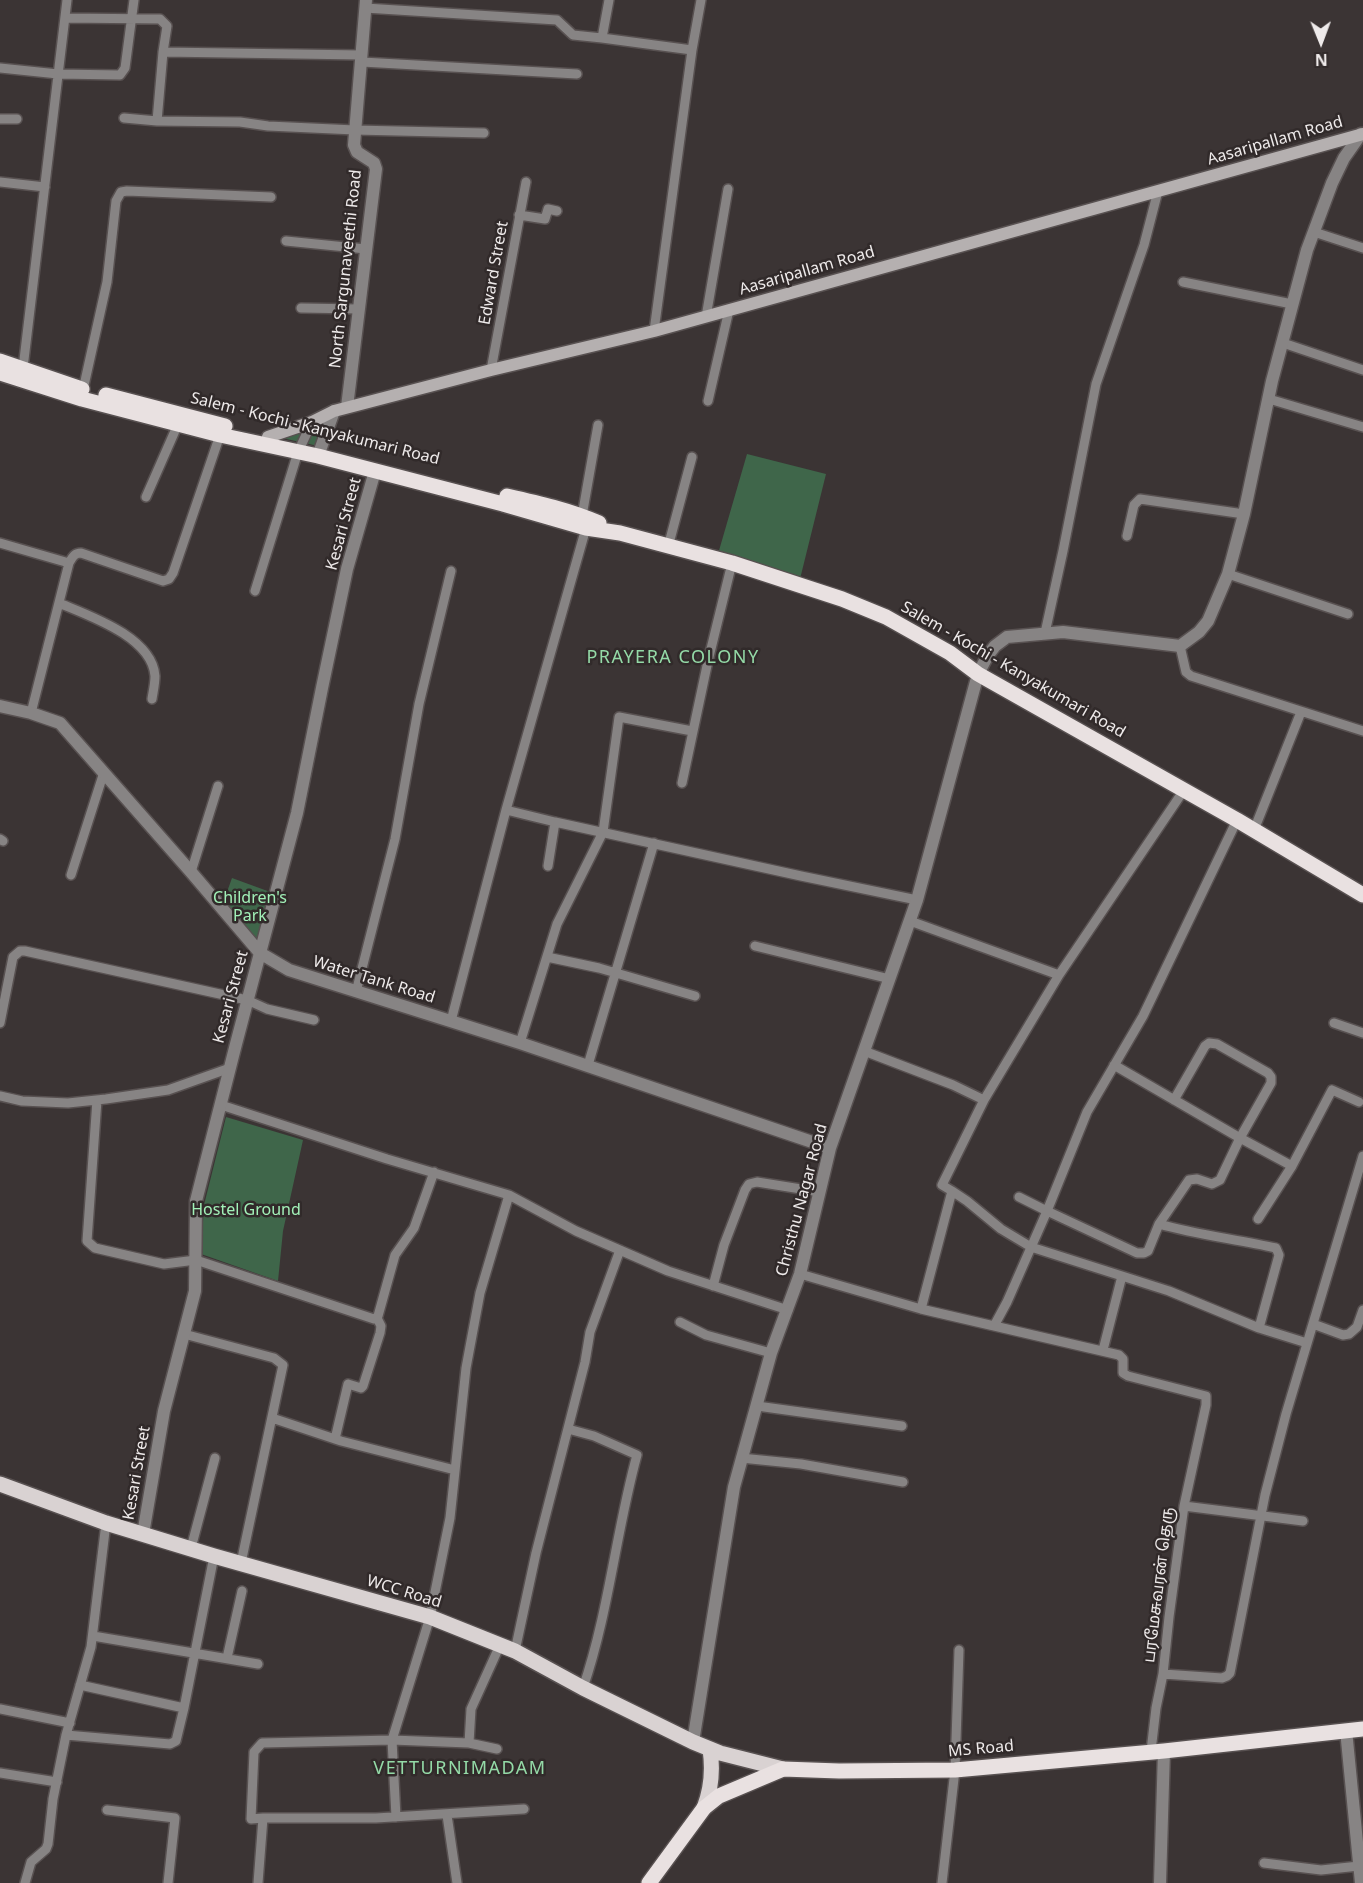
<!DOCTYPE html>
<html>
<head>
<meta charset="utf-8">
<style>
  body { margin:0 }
  #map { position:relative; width:1363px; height:1883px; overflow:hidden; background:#3b3434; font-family:"Noto Sans",sans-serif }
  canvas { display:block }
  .north { position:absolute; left:1291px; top:12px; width:60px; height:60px; -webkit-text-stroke:4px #312a2a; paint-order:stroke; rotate:179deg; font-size:16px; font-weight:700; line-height:24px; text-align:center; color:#eeeaea }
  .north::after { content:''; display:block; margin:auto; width:21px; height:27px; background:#eeeaea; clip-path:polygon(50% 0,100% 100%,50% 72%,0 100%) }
</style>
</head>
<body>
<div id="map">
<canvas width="1363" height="1883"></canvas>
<div class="north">N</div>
</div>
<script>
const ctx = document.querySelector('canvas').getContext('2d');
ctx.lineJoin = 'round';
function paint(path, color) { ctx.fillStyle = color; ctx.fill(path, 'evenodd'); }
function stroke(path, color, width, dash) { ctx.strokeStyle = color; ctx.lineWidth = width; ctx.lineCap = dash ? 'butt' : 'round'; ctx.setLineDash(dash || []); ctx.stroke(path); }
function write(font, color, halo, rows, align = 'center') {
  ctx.font = font + ' "Noto Sans","Noto Sans Tamil",sans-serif'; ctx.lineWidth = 5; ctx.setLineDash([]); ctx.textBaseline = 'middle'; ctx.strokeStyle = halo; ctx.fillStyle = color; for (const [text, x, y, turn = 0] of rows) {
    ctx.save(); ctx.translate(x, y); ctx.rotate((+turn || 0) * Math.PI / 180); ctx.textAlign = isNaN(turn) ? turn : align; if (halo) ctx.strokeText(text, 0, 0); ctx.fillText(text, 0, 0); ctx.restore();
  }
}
paint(new Path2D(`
  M 329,416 L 318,446 L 273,436 Z
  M 747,454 L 826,474 L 800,579 L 718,554 Z
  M 232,878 L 273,893 L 260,950 L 223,903 Z
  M 226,1117 L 303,1140 L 283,1231 L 278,1281 L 201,1254 L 204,1205 Z`), '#3f664a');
const minor = new Path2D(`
  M 609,0 L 602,38 L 692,50
  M 365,8 L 557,20 L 573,35 L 602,38
  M 65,18 L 160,19 L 167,26 L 163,52 L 362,55
  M 362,62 L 577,74
  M 0,68 L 58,74 L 120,75 L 125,68 L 134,0
  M 124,118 L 157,121 L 240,122 L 268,126 L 355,130 L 484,133
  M 0,119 L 17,119
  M 157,121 L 163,52
  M 0,182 L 45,187
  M 519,215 L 545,219 L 548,209 L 557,211
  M 1314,232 L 1363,248
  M 286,241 L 366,249
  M 1183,282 L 1292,304
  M 301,308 L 359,309
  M 706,317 L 728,189
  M 654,331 L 692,50 L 701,0
  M 1283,343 L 1363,370
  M 23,368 L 67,0
  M 491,370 L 526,182
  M 83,390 L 107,282 L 116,201 L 121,192 L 127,191 L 271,197
  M 1269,399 L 1363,427
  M 708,401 L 729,310
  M 146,497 L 178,424
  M 582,516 L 598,425
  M 1127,536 L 1134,505 L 1140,499 L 1244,514
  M 0,543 L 69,563
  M 668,547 L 692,457
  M 1228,574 L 1348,614
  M 255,591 L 298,452 L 312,422
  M 59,603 C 90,616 152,637 155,676 C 155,684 153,692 152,699
  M 1045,633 L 1063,551 L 1096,384 L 1144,245 L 1158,191
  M 1180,646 L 1186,672 L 1191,676 L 1363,731
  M 31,713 L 69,563 C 72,558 74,553 81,553 L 163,581 L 169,579 L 173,573 L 220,435
  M 682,783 L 708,661 L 732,563
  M 506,810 L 555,822 L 801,876 L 917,900
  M 1254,830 L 1301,712
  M 0,839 L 3,841
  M 548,866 L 555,822
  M 191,872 L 218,786
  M 71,875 L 104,772
  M 910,921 L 1059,975
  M 755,946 L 890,979
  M 547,957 L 599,968 L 695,996
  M 356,992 L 395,839 L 419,704 L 451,571
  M 451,1021 L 506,810 L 586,528
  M 0,1023 L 13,957 L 20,951 L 25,951 L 247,1000 L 267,1009 L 314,1020
  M 1334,1023 L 1363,1033
  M 520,1043 L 557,924 L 603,832 L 619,717 L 692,731
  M 864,1051 L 953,1085 L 984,1100 L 942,1185 L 952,1191
  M 588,1065 L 654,843
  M 1114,1065 L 1240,1138 L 1292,1166 L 1258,1219
  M 0,1096 L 22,1101 L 68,1103 L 106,1099 L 168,1090 L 230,1068
  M 97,1100 L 87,1241 L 95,1248 L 164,1264 L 196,1260 L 374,1319 L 378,1316 L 395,1255 L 414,1228 L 434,1172
  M 984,1100 L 1059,975 L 1184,790
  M 221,1105 L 387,1159 L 509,1195 L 576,1231 L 668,1271 L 788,1310
  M 1292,1166 L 1332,1090 L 1359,1102
  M 1019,1197 L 1047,1211 L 1087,1112 L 1143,1016 L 1237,820
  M 1159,1224 C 1197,1235 1237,1239 1276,1248 L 1279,1255 L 1259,1328
  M 800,1274 L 921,1309 L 1119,1355 L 1123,1359 L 1123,1373 L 1128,1376 L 1206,1396 L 1206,1405 L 1184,1506 L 1169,1617 L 1163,1674 L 1156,1708 L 1151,1751
  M 713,1286 L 724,1245 L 745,1190 L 749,1184 L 757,1182 L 820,1192
  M 921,1309 L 952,1191 L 967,1201 L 1001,1229 L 1031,1247 L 1169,1291 L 1259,1328 L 1307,1343
  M 680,1322 L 706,1335 L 771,1353
  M 1313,1324 L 1343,1335 L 1349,1334 L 1357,1327 L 1363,1310
  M 994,1326 L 1007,1302 L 1047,1211 L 1137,1253 L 1144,1253 L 1148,1251 L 1159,1224 L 1189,1180 L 1197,1179 L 1212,1184 L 1220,1180 L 1240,1138 L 1271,1083 L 1271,1077 L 1268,1073 L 1217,1044 L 1209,1043 L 1205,1046 L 1174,1100
  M 184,1334 L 274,1358 L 283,1365 L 241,1563
  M 1103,1350 L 1122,1276
  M 757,1406 L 902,1426
  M 272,1418 L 341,1441 L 455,1470
  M 568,1429 L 594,1436 L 637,1455 C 616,1531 609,1612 583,1688
  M 335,1439 L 348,1384 L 361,1388 L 363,1386 L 380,1333 L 381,1326 L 377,1318
  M 741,1458 L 801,1464 L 903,1482
  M 1184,1506 L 1303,1521
  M 191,1548 L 215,1458
  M 93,1636 L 258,1664
  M 515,1651 L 536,1553 L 585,1362 L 590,1332 L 620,1250
  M 227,1658 L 242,1591
  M 1163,1674 L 1222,1678 L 1227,1676 L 1230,1673 L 1265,1495 L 1286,1414 L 1363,1156
  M 80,1685 L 184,1708 L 214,1556
  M 0,1709 L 70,1723
  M 66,1735 L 170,1744 L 176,1741 L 184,1708
  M 469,1743 L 471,1709 L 500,1645
  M 497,1749 L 469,1743 L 392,1740 L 430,1617 L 450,1518 L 466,1368 L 480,1293 L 509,1195
  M 0,1773 L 57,1782
  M 107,1810 L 175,1818 L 168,1883
  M 447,1815 L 457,1883
  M 263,1818 L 376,1818 L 524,1809
  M 1264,1863 L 1321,1870 L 1359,1866
  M 25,1883 L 31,1862 L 46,1849 L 48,1844 L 53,1799 L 66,1735 L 91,1647 L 106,1523
  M 258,1883 L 263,1818 L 251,1819 L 254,1752 L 262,1743 L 392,1740 L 396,1817
  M 942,1883 L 955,1770 L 959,1650`);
const tertiary = new Path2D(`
  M 347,407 L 376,169 L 374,163 L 357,152 L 354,145 L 366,0
  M 318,456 L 334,411
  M 0,706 L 31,713 L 60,723 L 191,872 L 260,953 L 289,970 L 520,1043 L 830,1148
  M 143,1534 L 164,1411 L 195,1291 L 196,1201 L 236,1044 L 297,813 L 322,688 L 347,569 L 375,471
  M 1346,1730 L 1361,1883
  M 693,1742 L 734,1487 L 771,1353 L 800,1274 L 830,1148 L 917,900 L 978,674 L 988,655 L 995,646 L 1007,637 L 1063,632 L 1180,646 L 1199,632 L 1208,621 L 1228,574 L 1244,514 L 1272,381 L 1307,250 L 1332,183 L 1344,158 L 1361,134
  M 1160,1883 L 1164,1751`);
const secondary = new Path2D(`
  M 266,445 L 268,437 L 312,422 L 334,411 L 491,370 L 654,331 L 1363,134`);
const primary = new Path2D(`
  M 0,1484 L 106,1523 L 214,1556 L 430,1617 L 515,1651 L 583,1688 L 693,1742 L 720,1753 L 783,1769
  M 704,1808 C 712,1788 713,1770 710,1749`);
const trunk = new Path2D(`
  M 0,361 L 82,389
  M 0,373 L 82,399 L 220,435 L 318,456 L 503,504 L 586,528 L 620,533 L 732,563 L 842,599 L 886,617 L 950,653 L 978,674 L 1237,820 L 1363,895
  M 106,395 L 225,426
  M 507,496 C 538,503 569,510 599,523
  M 649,1883 L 704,1808 L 719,1796 L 783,1769 L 839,1771 L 955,1770 L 1164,1751 L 1363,1729`);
stroke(minor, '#585151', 12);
stroke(tertiary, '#585151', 15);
stroke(secondary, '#585151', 15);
stroke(primary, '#585151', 18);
stroke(trunk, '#585151', 18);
stroke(minor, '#878484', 9);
stroke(tertiary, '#878484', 12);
stroke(secondary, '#b5b0b0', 12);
stroke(primary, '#d9d2d2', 15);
stroke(trunk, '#e9e1e1', 15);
write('16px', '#eeeaea', '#312a2a', [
  ["Aasaripallam Road",1275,141,-16],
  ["North Sargunaveethi Road",346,269,-84],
  ["Aasaripallam Road",807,271,-16],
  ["Edward Street",494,273,-80],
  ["Salem - Kochi - Kanyakumari Road",315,429,14],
  ["Kesari Street",344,524,-75],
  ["Salem - Kochi - Kanyakumari Road",1013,670,30],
  ["Water Tank Road",374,980,17],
  ["Kesari Street",231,997,-75],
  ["Christhu Nagar Road",802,1200,-75],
  ["Kesari Street",137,1473,-80],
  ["பரமேசுவரன் தெரு",1159,1585,-83],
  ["WCC Road",404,1592,17],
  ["MS Road",981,1749,-5]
]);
write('16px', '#a2f1b8', '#312a2a', [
  ["Children's",250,898],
  ["Park",250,916],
  ["Hostel Ground",246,1210]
]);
ctx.letterSpacing = '1.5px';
write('18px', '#94daa7', '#312a2a', [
  ["PRAYERA COLONY",673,658],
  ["VETTURNIMADAM",460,1769]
]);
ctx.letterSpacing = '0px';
</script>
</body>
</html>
